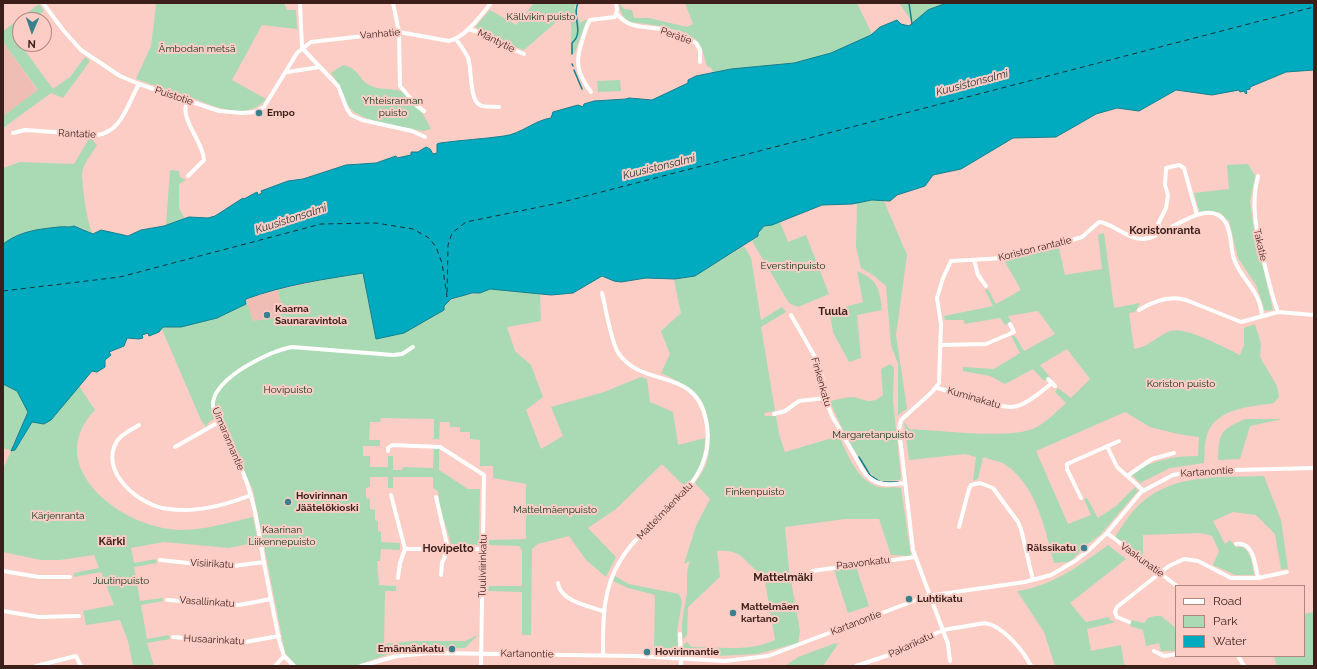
<!DOCTYPE html>
<html>
<head>
<meta charset="utf-8">
<style>
  body { margin:0 }
  #map { position:relative; width:1317px; height:669px; overflow:hidden; background:#fbcdc4; font-family:Raleway,sans-serif }
  canvas { display:block }
  .frame { position:absolute; inset:0; border:4px solid #3c1f1b; pointer-events:none }
  .legend { position:absolute; left:1175px; top:585px; width:130px; height:72px; box-sizing:border-box; background:#fbcdc4; border:1px solid #af8780; margin:0; padding:5px 7px; list-style:none; font-size:12px; color:#3c1f1b }
  .legend li { display:flex; align-items:center; gap:8px; height:20px }
  .legend b { width:20px; border:1px solid #af8780 }
  .north { position:absolute; left:12px; top:12px; width:40px; height:40px; box-sizing:border-box; background:#fbcdc4; border:1px solid #af8780; border-radius:50%; rotate:182deg; font-size:11px; font-weight:700; line-height:16px; text-align:center; color:#3c1f1b }
  .north::after { content:''; display:block; margin:auto; width:14px; height:18px; background:#3b818d; clip-path:polygon(50% 0,100% 100%,50% 72%,0 100%) }
</style>
</head>
<body>
<div id="map">
<canvas width="1317" height="669"></canvas>
<div class="frame"></div>
<ul class="legend">
<li><b style="height:5px;background:#fff"></b>Road</li>
<li><b style="height:11px;background:#a9dab3"></b>Park</li>
<li><b style="height:11px;background:#00aabf"></b>Water</li>
</ul>
<div class="north">N</div>
</div>
<script>
const ctx = document.querySelector('canvas').getContext('2d');
ctx.lineJoin = 'round';
function paint(path, color) { ctx.fillStyle = color; ctx.fill(path, 'evenodd'); }
function stroke(path, color, width, dash) { ctx.strokeStyle = color; ctx.lineWidth = width; ctx.lineCap = dash ? 'butt' : 'round'; ctx.setLineDash(dash || []); ctx.stroke(path); }
function write(font, color, halo, rows, align = 'center') {
  ctx.font = font + ' Raleway,sans-serif'; ctx.lineWidth = 4; ctx.setLineDash([]); ctx.textBaseline = 'middle'; ctx.strokeStyle = halo; ctx.fillStyle = color; for (const [text, x, y, turn = 0] of rows) {
    ctx.save(); ctx.translate(x, y); ctx.rotate((+turn || 0) * Math.PI / 180); ctx.textAlign = isNaN(turn) ? turn : align; if (halo) ctx.strokeText(text, 0, 0); ctx.fillText(text, 0, 0); ctx.restore();
  }
}
paint(new Path2D(`
  M 3,42 L 38,91 L 3,116 Z
  M 278,290 L 283,313 L 273,318 L 253,321 L 246,299 Z`), '#efbdb4');
paint(new Path2D(`
  M 153,3 L 284,3 L 287,10 L 296,10 L 297,29 L 262,25 L 232,80 L 266,99 C 247,123 212,105 189,97 C 171,91 153,85 136,79 L 151,46 L 156,5 Z
  M 534,3 L 577,3 L 574,7 L 580,23 L 587,19 L 575,52 L 572,54 C 569,40 574,31 569,17 L 562,17 L 524,50 L 512,46 L 475,27 L 490,10 L 516,25 Z
  M 619,3 L 624,9 L 632,10 L 634,18 L 649,18 L 687,27 L 693,24 L 685,3 L 857,3 L 872,34 C 841,54 801,63 765,67 C 747,68 731,68 714,73 L 711,68 L 707,66 C 704,58 703,46 696,40 C 680,26 649,25 630,22 C 622,17 620,11 619,3 Z
  M 899,3 L 947,3 L 928,10 L 913,23 Z
  M 39,4 L 44,11 L 31,20 L 20,20 L 20,28 L 12,33 L 53,89 L 70,77 L 85,57 L 90,61 L 63,98 L 51,93 L 3,128 L 3,116 L 38,90 L 3,42 L 3,31 Z
  M 343,65 C 360,69 358,79 369,85 C 379,91 393,87 403,92 C 412,96 427,119 431,129 L 423,131 C 405,127 362,123 350,108 C 341,98 340,84 331,73 Z
  M 620,80 L 621,91 L 598,92 L 597,81 Z
  M 90,137 L 97,145 C 93,152 83,164 82,173 C 82,184 87,225 93,234 C 89,232 86,230 82,228 C 64,223 18,232 3,244 L 3,168 L 20,162 L 74,164 Z
  M 1248,164 L 1255,176 L 1250,202 L 1254,229 L 1273,310 L 1265,311 L 1256,285 L 1238,258 L 1229,221 L 1219,212 L 1200,213 L 1194,193 L 1229,189 L 1227,165 Z
  M 170,170 L 179,171 L 180,177 L 186,180 L 179,184 L 179,208 L 185,219 L 166,225 Z
  M 872,200 L 884,201 L 907,255 L 896,335 L 907,409 L 898,415 L 898,364 L 891,345 L 886,286 L 873,275 L 861,268 L 856,247 L 857,203 Z
  M 780,222 L 788,242 L 806,235 L 829,294 L 798,307 L 789,303 L 752,241 L 758,236 L 758,233 L 764,226 Z
  M 1104,233 L 1114,308 L 1140,303 L 1135,312 L 1129,313 L 1134,349 C 1149,347 1157,336 1170,331 C 1186,326 1225,348 1240,355 L 1244,345 L 1244,328 L 1255,324 L 1261,344 L 1260,357 L 1277,386 L 1279,397 L 1274,403 C 1249,407 1216,408 1207,435 C 1204,443 1205,454 1204,463 L 1170,468 L 1140,483 L 1131,474 C 1152,460 1173,456 1198,456 L 1199,437 L 1178,434 L 1150,427 L 1125,412 L 1036,451 L 1068,524 L 1091,515 L 1084,499 L 1087,498 L 1098,518 L 1116,506 L 1135,487 L 1138,491 L 1100,535 L 1085,546 L 1073,559 L 1068,562 L 1054,563 C 1045,529 1037,487 1006,465 C 1001,461 990,460 983,457 L 978,479 L 973,481 L 976,457 L 965,454 L 909,460 L 904,421 L 909,429 C 939,430 1010,440 1035,428 C 1047,422 1056,412 1066,403 L 1055,392 L 1058,388 L 1071,398 L 1090,379 L 1067,349 L 1040,365 L 1050,377 L 1044,381 L 1033,369 L 1005,384 L 990,376 L 963,371 L 963,367 L 994,369 L 1020,353 L 1011,336 L 1015,336 L 1024,351 L 1055,334 L 1038,311 L 1008,316 L 1011,321 L 1005,325 L 1000,318 L 964,324 L 964,320 L 945,320 L 944,316 L 993,306 L 985,290 L 988,289 L 996,304 L 1021,290 L 1004,260 L 1059,248 L 1065,275 L 1102,269 L 1098,235 Z
  M 744,246 L 751,258 L 761,320 L 782,307 L 786,312 L 761,327 L 775,411 L 764,413 L 765,416 L 776,416 L 779,434 L 785,452 L 839,436 C 847,454 858,482 879,487 C 887,489 894,486 901,488 L 911,556 L 891,555 L 879,519 L 845,519 L 785,527 L 789,570 L 800,631 L 798,643 L 757,654 L 697,657 L 695,652 L 683,651 L 684,644 L 687,642 L 692,647 C 719,647 750,652 775,640 L 764,575 C 743,564 745,548 717,551 L 720,577 L 688,607 L 687,635 L 683,639 C 680,623 685,608 687,592 C 688,579 685,575 690,561 L 684,564 L 696,526 L 710,499 L 695,483 C 698,478 702,473 705,467 C 713,449 711,411 698,396 C 688,385 673,379 661,373 L 670,354 L 661,331 L 681,313 L 674,280 L 695,276 Z
  M 857,271 C 879,280 879,289 882,310 L 857,315 L 861,358 L 849,362 L 833,332 L 830,314 L 834,310 L 863,302 Z
  M 354,273 L 363,273 L 376,338 L 444,306 L 451,300 L 459,298 L 460,296 L 480,293 L 490,289 L 540,294 L 541,321 L 507,327 L 515,351 L 531,365 L 543,397 L 526,410 L 541,449 L 563,436 L 551,407 L 604,392 L 641,377 L 647,379 L 650,402 L 673,412 L 678,445 L 705,438 C 705,452 700,480 683,485 L 662,464 L 616,509 L 588,528 L 616,557 L 606,577 L 586,560 L 569,536 L 538,544 L 532,549 L 531,635 L 522,635 L 522,592 L 488,591 L 489,586 L 522,586 L 522,550 L 519,546 L 489,545 L 489,540 L 526,539 L 526,484 L 493,478 L 493,466 L 480,466 L 480,440 L 470,439 L 470,432 L 460,432 L 460,427 L 450,427 L 450,422 L 440,422 L 439,439 L 434,439 L 434,419 L 381,418 L 380,422 L 370,422 L 369,440 L 380,440 L 380,446 L 363,446 L 363,456 L 370,456 L 370,467 L 388,467 L 388,456 L 393,456 L 393,470 L 402,470 L 403,467 L 433,468 L 434,446 L 439,447 L 439,470 L 468,489 L 480,489 L 479,545 L 451,544 L 440,506 L 438,491 L 433,488 L 433,477 L 393,477 L 393,488 L 388,488 L 388,477 L 370,477 L 370,487 L 366,488 L 366,498 L 370,499 L 370,509 L 375,510 L 375,520 L 378,521 L 378,531 L 381,532 L 381,542 L 400,543 L 400,550 L 381,549 L 380,561 L 377,561 L 379,585 L 396,586 L 396,591 L 385,591 L 384,644 L 414,641 L 465,641 L 478,635 L 465,648 L 419,649 L 389,654 L 355,666 L 297,666 L 285,653 L 253,490 L 219,416 L 209,422 L 206,427 L 201,420 L 161,327 L 181,327 L 222,316 L 245,304 L 245,301 L 246,299 L 253,321 L 273,318 L 283,312 L 278,290 Z
  M 3,354 L 28,412 L 12,446 L 15,450 L 29,426 L 38,404 L 81,383 L 79,386 L 95,410 C 43,464 115,522 169,529 C 197,533 226,523 253,517 L 258,542 L 229,548 L 164,542 L 131,548 L 134,563 L 156,559 L 157,563 L 134,567 L 140,601 L 163,598 L 163,601 L 141,605 L 147,639 L 169,635 L 170,639 L 147,643 L 154,666 L 133,666 L 128,641 L 120,620 L 86,625 L 83,611 L 114,605 L 101,572 L 74,577 L 74,573 L 99,568 L 94,555 L 60,560 L 41,560 L 3,552 L 3,469 L 11,451 L 3,448 Z
  M 890,364 L 894,368 L 893,401 L 901,477 L 900,480 L 880,481 C 861,469 838,422 830,401 C 837,400 843,398 850,397 C 863,397 869,407 883,395 L 881,369 Z
  M 1245,419 L 1282,419 L 1250,426 L 1240,459 L 1218,460 C 1219,433 1220,430 1245,419 Z
  M 1264,476 L 1281,520 L 1288,569 L 1281,569 L 1275,534 L 1256,515 L 1233,512 L 1213,521 L 1225,544 L 1230,540 L 1236,547 L 1243,547 C 1252,554 1252,564 1254,575 L 1235,575 L 1213,565 L 1219,551 L 1212,536 L 1201,533 L 1143,535 L 1143,556 L 1115,537 C 1121,528 1127,518 1134,510 C 1168,472 1218,478 1264,476 Z
  M 1108,545 L 1126,559 L 1070,603 L 1086,622 L 1109,617 L 1110,620 L 1116,622 L 1087,629 L 1091,651 L 1121,645 L 1124,664 L 1127,666 L 1055,666 L 1044,632 L 1017,591 C 1053,586 1080,565 1108,545 Z
  M 856,567 L 869,606 L 848,613 L 834,570 Z
  M 615,576 L 629,584 L 679,594 L 682,602 L 677,632 L 678,650 L 654,647 L 655,595 L 628,588 L 613,581 Z
  M 1314,612 L 1314,666 L 1277,666 L 1274,656 L 1304,656 L 1304,614 Z
  M 1155,616 L 1161,616 L 1176,628 L 1176,649 L 1174,651 L 1161,651 L 1159,643 L 1146,646 L 1143,630 L 1130,626 L 1132,620 L 1144,623 L 1148,618 Z
  M 836,643 L 838,644 L 823,666 L 785,666 L 798,657 Z`), '#a9dab3');
const water = new Path2D(`
  M 947,3 L 1314,3 L 1314,70 L 1286,72 L 1250,87 L 1250,89 L 1246,90 L 1247,93 L 1246,94 L 1244,91 L 1240,92 L 1239,90 L 1212,95 L 1176,90 L 1139,111 L 1117,108 L 1096,114 L 1056,137 L 1013,138 L 961,169 L 933,175 L 925,186 L 897,195 L 890,201 L 872,200 L 852,204 L 822,205 L 772,225 L 764,226 L 758,233 L 758,236 L 695,276 L 675,279 L 646,278 L 621,282 L 614,281 L 602,276 L 573,293 L 551,295 L 490,289 L 480,293 L 472,293 L 451,299 L 444,306 L 444,310 L 404,333 L 376,339 L 363,273 C 325,279 284,285 246,299 L 245,301 L 246,304 L 217,318 L 181,327 L 163,327 L 159,332 L 149,336 L 148,333 L 142,335 L 143,338 L 139,339 L 127,338 L 124,346 L 109,352 L 111,355 L 105,360 L 105,367 L 97,372 L 92,371 L 51,420 L 44,424 L 32,422 L 15,450 L 11,451 L 28,412 L 17,391 L 3,384 L 3,244 C 20,231 39,229 59,227 C 65,226 69,228 74,226 L 93,234 L 101,230 L 128,236 L 141,230 L 164,226 L 189,217 L 208,218 L 215,216 L 243,198 L 244,199 L 257,192 L 258,195 L 262,193 L 261,191 L 288,181 L 303,179 L 346,165 L 376,163 L 396,156 L 397,158 L 411,155 L 411,152 L 418,152 L 426,147 L 430,149 L 433,154 L 437,153 L 437,144 L 440,143 C 462,140 483,139 504,136 C 521,134 535,120 551,118 L 553,112 L 578,105 L 583,107 L 584,104 L 594,101 L 626,99 L 629,98 L 652,100 L 688,83 L 688,80 L 696,76 L 731,69 L 794,63 L 831,53 L 871,35 L 880,27 L 897,20 L 901,24 L 909,26 L 928,10 Z`);
paint(water, '#00aabf');
stroke(water, '#12808e', 1);
stroke(new Path2D(`
  M 909,3 L 912,24
  M 572,54 L 572,43 C 585,32 571,16 578,3
  M 572,64 L 573,66
  M 574,70 L 582,89
  M 859,457 L 870,475 L 879,481
  M 883,482 L 898,482`), '#12808e', 1.5);
stroke(new Path2D(`
  M 3,291 L 120,277 L 321,224 L 376,223 L 413,229 L 429,238 L 436,247 L 442,263 L 447,297 L 448,245 L 452,233 L 466,222 L 559,203 L 1314,7`), '#1b3236', 1, [5, 4]);
stroke(new Path2D(`
  M 43,3 L 63,30 L 81,50 L 120,76 L 139,84 L 219,111 L 242,113 L 255,112 L 264,107 L 297,53 L 311,42 L 399,32 L 449,41 C 466,37 480,16 491,3
  M 300,3 L 302,48 L 338,86 L 347,109 L 351,115 L 362,120 L 412,131 L 425,137
  M 393,3 L 399,32 L 400,86 L 417,106 L 424,111
  M 617,14 C 631,31 646,25 665,30 C 676,33 686,38 696,43 L 700,50 L 700,62
  M 468,29 L 485,34 L 505,46 L 524,54
  M 456,39 C 460,45 465,51 468,58 C 472,67 469,100 480,105 C 484,108 493,106 499,107
  M 287,72 L 320,67
  M 591,92 C 576,72 575,61 583,38 C 585,31 587,25 590,20 L 615,17 L 617,10 L 616,3
  M 187,101 C 179,120 203,140 204,160 L 188,176
  M 13,133 L 25,130 L 97,135 C 122,132 128,103 139,84
  M 1258,176 C 1250,206 1257,233 1264,262 C 1268,279 1272,296 1278,312
  M 1163,233 L 1158,224 L 1166,208 L 1168,195 L 1165,185 L 1166,168 L 1179,165 L 1184,168 L 1197,215
  M 974,260 L 978,275 L 986,286
  M 602,293 C 606,309 611,343 619,354 C 644,389 695,366 706,420 C 720,488 649,512 620,561 C 602,590 603,622 603,655
  M 1139,310 C 1152,302 1170,295 1186,300 L 1241,322 L 1278,312 L 1314,315
  M 791,315 L 815,357 L 822,376 L 826,401 L 832,416 L 864,472 C 875,487 888,485 905,483
  M 941,345 L 986,344 L 1014,332 L 1010,324
  M 1048,379 L 1055,386
  M 937,388 C 946,391 957,392 967,395 C 1014,409 1011,417 1052,383
  M 774,414 L 785,411 L 799,401 L 825,398
  M 139,425 C 131,430 122,434 117,441 C 98,472 140,506 168,509 C 195,513 226,505 251,495
  M 1107,446 L 1117,467 L 1144,491
  M 175,447 L 219,422
  M 388,451 L 388,448 L 392,445 L 440,447 L 484,475 L 481,666
  M 1127,476 L 1152,459 L 1174,453
  M 391,495 L 405,549
  M 436,497 L 448,549 L 442,563 L 441,575
  M 1081,498 L 1067,469 L 1067,464 L 1119,441
  M 959,527 L 969,489 L 971,485 L 980,483 L 993,488 L 1018,522 L 1021,529 L 1033,580
  M 1107,533 L 1177,586
  M 405,549 L 483,549
  M 160,560 L 225,567 L 264,562
  M 3,571 L 39,577 L 70,577
  M 812,571 L 915,557
  M 398,578 L 400,563 L 405,549
  M 1258,578 L 1287,572
  M 558,583 C 560,601 588,606 603,611
  M 167,600 L 239,605 L 271,599
  M 3,611 L 39,617 L 79,616
  M 1129,622 L 1117,617 L 1115,612 L 1117,607 L 1169,566 L 1184,559 L 1198,561 L 1231,578 L 1258,578 C 1255,565 1254,541 1236,544
  M 680,634 L 681,666
  M 173,637 L 240,643 L 279,636
  M 1154,651 L 1164,656 L 1176,654
  M 1238,656 L 1244,666
  M 950,661 L 948,644 L 913,550 L 899,429 L 901,420 L 932,392 L 939,383 L 941,324 L 937,298 L 943,278 L 951,261 L 1004,258 L 1052,246 L 1082,237 L 1099,222 C 1111,222 1128,240 1143,239 C 1165,238 1208,193 1226,223 C 1232,234 1230,248 1234,259 C 1241,280 1260,289 1262,316
  M 36,666 L 76,656 L 81,666
  M 275,666 L 284,656
  M 294,666 L 284,656 L 279,640 C 274,614 269,589 264,563 C 259,533 255,503 244,475 C 238,460 211,415 213,402 C 217,377 269,351 292,347 L 393,355 L 402,354 L 413,347
  M 361,666 L 397,656 L 431,653 L 636,656 L 725,661 L 768,656 L 927,596 L 1025,582 L 1051,575 L 1075,561 L 1089,550 L 1107,533 L 1141,492 L 1173,475 L 1194,471 L 1314,468
  M 856,666 L 898,652 L 943,630 L 985,623 C 1003,626 1023,650 1031,666`), '#fff', 4);
for (const [x, y, r, color] of [
  [259,113,4,"#3b818d"],
  [267,315,4,"#3b818d"],
  [288,502,4,"#3b818d"],
  [1084,548,4,"#3b818d"],
  [909,599,4,"#3b818d"],
  [733,613,4,"#3b818d"],
  [452,649,4,"#3b818d"],
  [647,652,4,"#3b818d"]
]) { const dot = new Path2D(); dot.arc(x, y, r, 0, 2 * Math.PI); ctx.fillStyle = color; ctx.fill(dot); stroke(dot, '#fbcdc4', 1.5); }
write('10px', '#11331b', '#fbcdc4', [
  ["Källvikin puisto",541,17],
  ["Ämbodan metsä",197,49],
  ["Yhteisrannan",393,101],
  ["puisto",393,113],
  ["Everstinpuisto",793,266],
  ["Koriston puisto",1181,384],
  ["Hovipuisto",288,390],
  ["Margaretanpuisto",873,435],
  ["Finkenpuisto",755,492],
  ["Mattelmäenpuisto",555,510],
  ["Kärjenranta",58,516],
  ["Kaarinan",282,530],
  ["Liikennepuisto",282,542],
  ["Juutinpuisto",121,581]
]);
write('10px', '#3c1f1b', '#fbcdc4', [
  ["Vanhatie",380,34,-5],
  ["Perätie",676,36,20],
  ["Mäntytie",496,41,26],
  ["Puistotie",174,96,18],
  ["Rantatie",77,134,2],
  ["Takatie",1260,245,77],
  ["Koriston rantatie",1035,249,-14],
  ["Finkenkatu",821,382,74],
  ["Kuminakatu",974,398,16],
  ["Uimarannantie",228,439,67],
  ["Kartanontie",1207,472,-4],
  ["Mattelmäenkatu",665,511,-46],
  ["Vaakunatie",1142,560,36],
  ["Paavonkatu",863,563,-7],
  ["Visiirikatu",212,564,3],
  ["Tuuliviirinkatu",483,566,-89],
  ["Vasallinkatu",207,602,4],
  ["Kartanontie",856,623,-21],
  ["Husaarinkatu",214,640,3],
  ["Pakarikatu",911,645,-25],
  ["Kartanontie",527,654,1]
]);
write('bold 10px', '#3c1f1b', '#fbcdc4', [
  ["Empo",267,113],
  ["Kaarna",275,309],
  ["Saunaravintola",275,321],
  ["Hovirinnan",296,496],
  ["Jäätelökioski",296,508],
  ["Rälssikatu",1076,548,"right"],
  ["Luhtikatu",917,599],
  ["Mattelmäen",741,607],
  ["kartano",741,619],
  ["Emännänkatu",444,649,"right"],
  ["Hovirinnantie",655,652]
], 'left');
write('italic 11px', '#1b3236', '#fbcdc4', [
  ["Kuusistonsalmi",972,83,-15],
  ["Kuusistonsalmi",659,167,-14],
  ["Kuusistonsalmi",291,219,-18]
]);
write('bold 11px', '#3c1f1b', '#fbcdc4', [
  ["Koristonranta",1165,231],
  ["Tuula",833,312],
  ["Kärki",112,542],
  ["Hovipelto",448,549],
  ["Mattelmäki",783,578]
]);
</script>
</body>
</html>
